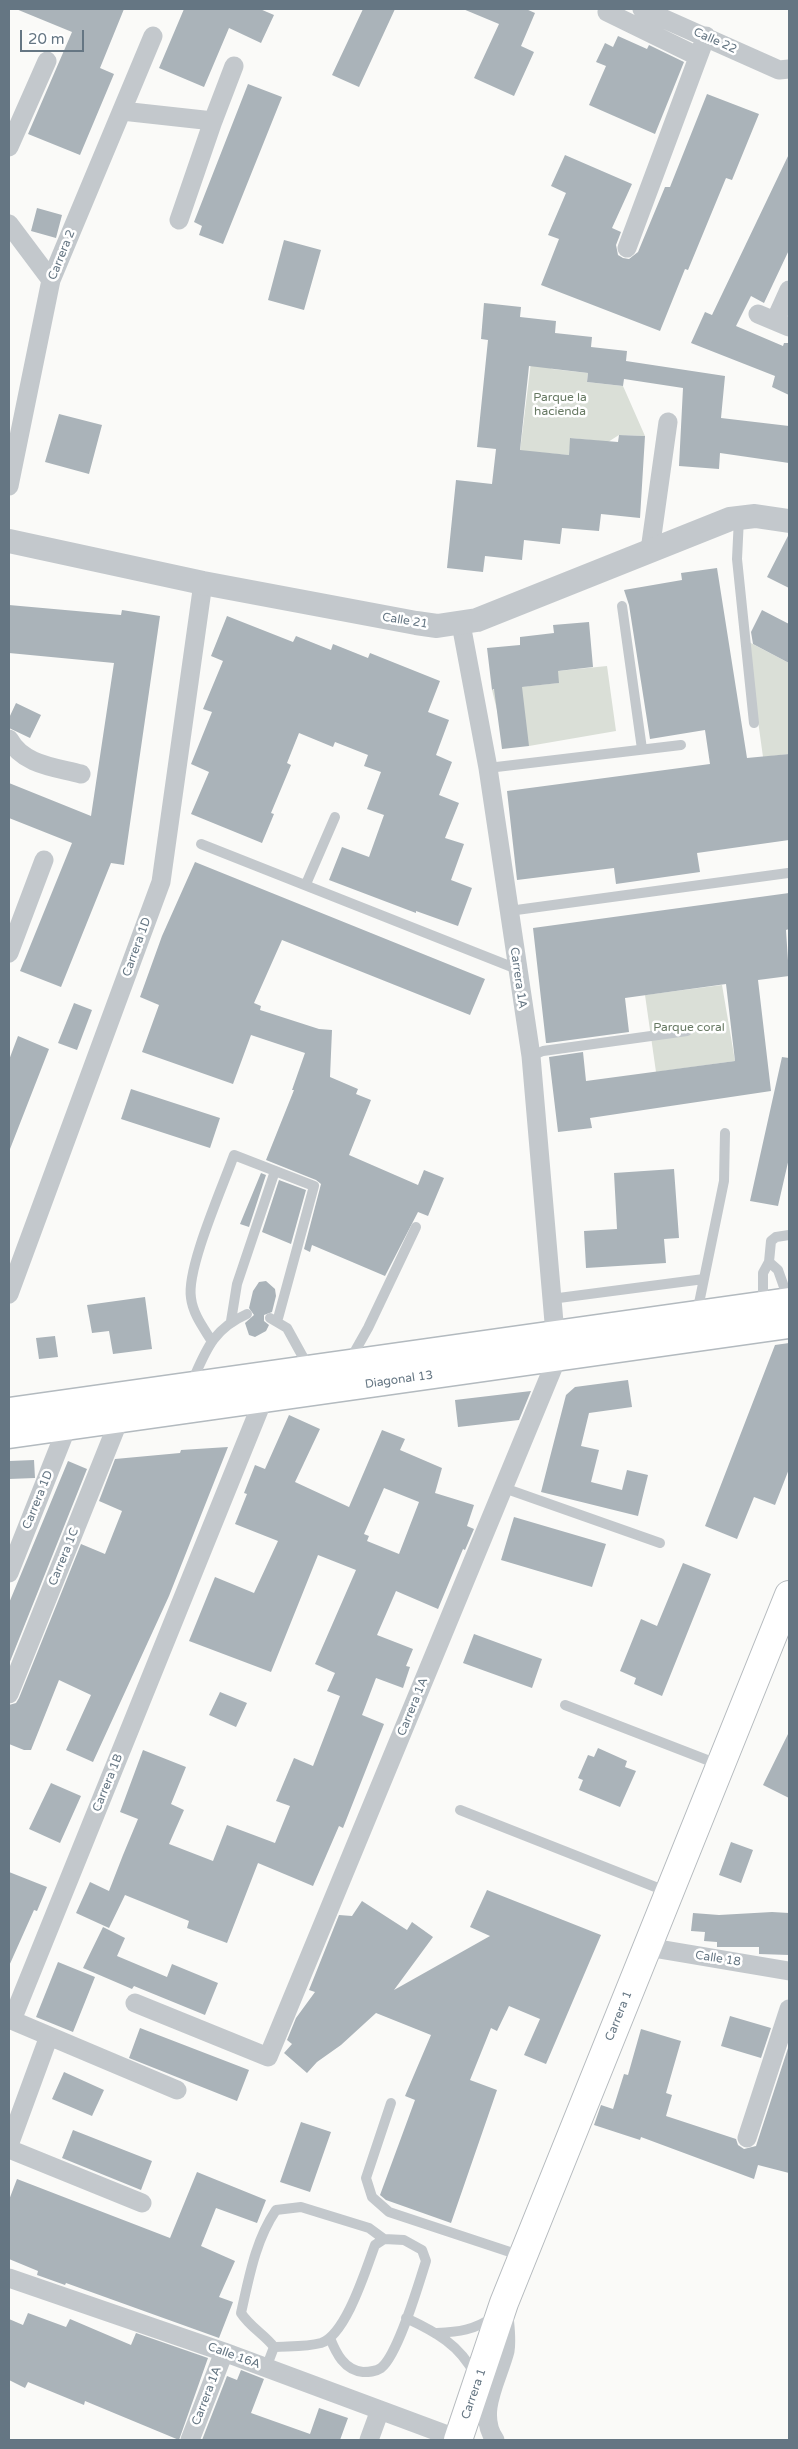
<!DOCTYPE html>
<html>
<head>
<meta charset="utf-8">
<style>
  body { margin:0 }
  #map { position:relative; width:798px; height:2449px; overflow:hidden; background:#fafaf8; font-family:"Varela Round",sans-serif }
  canvas { display:block }
  .frame { position:absolute; inset:0; border:10px solid #657683; pointer-events:none }
  .scale { position:absolute; left:20px; top:30px; width:64px; height:22px; box-sizing:border-box; border:2px solid #657683; border-top:0; padding-left:6px; font-size:15px; line-height:18px; white-space:nowrap; color:#657683; -webkit-text-stroke:4px #fff; paint-order:stroke }
</style>
</head>
<body>
<div id="map">
<canvas width="798" height="2449"></canvas>
<div class="frame"></div>
<div class="scale">20 m</div>
</div>
<script>
const ctx = document.querySelector('canvas').getContext('2d');
ctx.lineJoin = 'round';
function paint(path, color) { ctx.fillStyle = color; ctx.fill(path, 'evenodd'); }
function stroke(path, color, width, dash) { ctx.strokeStyle = color; ctx.lineWidth = width; ctx.lineCap = dash ? 'butt' : 'round'; ctx.setLineDash(dash || []); ctx.stroke(path); }
function write(font, color, halo, rows, align = 'center') {
  ctx.font = font + ' "Varela Round",sans-serif'; ctx.lineWidth = 5; ctx.setLineDash([]); ctx.textBaseline = 'middle'; ctx.strokeStyle = halo; ctx.fillStyle = color; for (const [text, x, y, turn = 0] of rows) {
    ctx.save(); ctx.translate(x, y); ctx.rotate((+turn || 0) * Math.PI / 180); ctx.textAlign = isNaN(turn) ? turn : align; if (halo) ctx.strokeText(text, 0, 0); ctx.fillText(text, 0, 0); ctx.restore();
  }
}
paint(new Path2D(`
  M 532,354 L 552,369 L 588,373 L 587,382 L 623,386 L 645,436 L 619,435 L 608,442 L 571,438 L 569,455 L 520,451 Z
  M 747,641 L 789,663 L 789,754 L 763,757 Z
  M 607,666 L 616,731 L 529,746 L 498,714 L 492,690 L 558,683 L 558,671 Z
  M 722,985 L 735,1061 L 656,1072 L 645,995 Z`), '#dadfd7');
paint(new Path2D(`
  M 16,9 L 124,9 L 100,68 L 114,74 L 80,155 L 28,134 L 72,32 Z
  M 184,9 L 260,9 L 274,15 L 261,43 L 229,28 L 204,87 L 159,68 Z
  M 363,9 L 395,9 L 359,87 L 332,75 Z
  M 463,9 L 526,9 L 535,13 L 521,46 L 534,52 L 514,96 L 474,78 L 499,24 Z
  M 618,36 L 647,49 L 649,45 L 684,62 L 655,134 L 589,105 L 606,66 L 596,62 L 605,43 L 613,47 Z
  M 248,84 L 282,97 L 223,244 L 199,235 L 202,226 L 194,222 Z
  M 707,94 L 759,114 L 732,180 L 726,178 L 688,270 L 685,269 L 660,331 L 541,285 L 559,239 L 548,235 L 566,193 L 551,186 L 565,155 L 632,184 L 612,228 L 621,232 L 616,245 L 618,255 L 623,258 L 629,259 L 638,252 L 665,187 L 670,187 Z
  M 789,154 L 789,250 L 764,303 L 751,296 L 736,326 L 783,346 L 784,343 L 789,343 L 789,395 L 772,387 L 775,376 L 691,343 L 705,312 L 712,315 Z
  M 37,208 L 62,215 L 56,238 L 31,231 Z
  M 284,240 L 321,250 L 304,310 L 268,300 Z
  M 484,303 L 521,307 L 520,317 L 556,321 L 555,333 L 592,337 L 591,347 L 627,351 L 626,361 L 725,376 L 721,418 L 789,426 L 789,463 L 720,453 L 719,469 L 679,466 L 683,388 L 624,379 L 623,386 L 587,382 L 588,373 L 529,366 L 520,450 L 569,455 L 570,438 L 618,442 L 619,435 L 645,436 L 640,518 L 601,514 L 599,531 L 562,528 L 560,544 L 524,540 L 522,560 L 485,556 L 483,572 L 447,568 L 456,480 L 492,484 L 496,449 L 477,447 L 488,340 L 481,339 Z
  M 59,414 L 102,425 L 89,474 L 45,462 Z
  M 789,534 L 789,588 L 767,577 Z
  M 717,568 L 747,758 L 789,754 L 789,840 L 697,853 L 700,872 L 616,884 L 614,868 L 517,880 L 507,791 L 710,764 L 705,730 L 650,739 L 629,605 L 624,590 L 682,580 L 681,573 Z
  M 9,605 L 121,615 L 122,610 L 160,616 L 124,865 L 111,863 L 61,987 L 20,971 L 72,843 L 9,818 L 9,783 L 91,816 L 114,663 L 9,653 Z
  M 762,610 L 789,624 L 789,663 L 753,644 L 751,632 Z
  M 227,616 L 293,642 L 296,636 L 331,650 L 333,644 L 368,658 L 370,653 L 440,681 L 428,712 L 449,720 L 436,755 L 452,762 L 439,795 L 459,803 L 445,838 L 464,844 L 451,880 L 472,888 L 458,926 L 416,911 L 416,913 L 329,880 L 342,847 L 369,857 L 384,815 L 367,809 L 381,772 L 364,766 L 368,755 L 335,742 L 333,747 L 299,733 L 287,763 L 291,765 L 271,813 L 274,814 L 262,843 L 191,814 L 209,772 L 191,764 L 212,712 L 203,709 L 223,661 L 211,656 Z
  M 589,622 L 593,667 L 558,671 L 559,683 L 522,687 L 529,746 L 502,749 L 494,689 L 492,690 L 487,648 L 520,645 L 520,637 L 554,633 L 553,625 Z
  M 16,703 L 41,715 L 30,738 L 9,728 L 9,718 Z
  M 195,862 L 485,979 L 470,1015 L 282,940 L 254,1003 L 261,1006 L 260,1010 L 319,1029 L 332,1030 L 330,1077 L 358,1089 L 356,1094 L 371,1100 L 349,1155 L 418,1185 L 424,1170 L 444,1178 L 428,1216 L 418,1212 L 385,1276 L 312,1245 L 310,1252 L 304,1249 L 321,1184 L 316,1180 L 266,1160 L 294,1090 L 292,1090 L 305,1053 L 251,1035 L 233,1084 L 142,1052 L 159,1005 L 140,997 L 162,936 Z
  M 789,893 L 789,929 L 786,930 L 789,976 L 758,980 L 771,1091 L 590,1118 L 592,1128 L 558,1132 L 549,1057 L 583,1052 L 586,1081 L 735,1061 L 726,984 L 625,998 L 629,1032 L 548,1043 L 546,1043 L 533,928 Z
  M 74,1003 L 92,1010 L 77,1050 L 58,1043 Z
  M 18,1036 L 49,1049 L 10,1149 L 9,1060 Z
  M 782,1057 L 789,1058 L 789,1158 L 778,1206 L 750,1201 Z
  M 131,1089 L 220,1118 L 210,1148 L 121,1119 Z
  M 674,1169 L 679,1238 L 664,1239 L 666,1263 L 586,1268 L 584,1231 L 617,1229 L 614,1173 Z
  M 261,1173 L 266,1175 L 249,1227 L 240,1224 Z
  M 279,1180 L 306,1190 L 291,1244 L 262,1232 Z
  M 266,1281 L 275,1289 L 276,1296 L 272,1312 L 264,1315 L 264,1321 L 269,1325 L 266,1331 L 255,1337 L 249,1335 L 245,1323 L 254,1315 L 249,1308 L 253,1291 L 259,1282 Z
  M 145,1297 L 152,1349 L 113,1354 L 109,1331 L 92,1333 L 87,1305 Z
  M 55,1336 L 58,1357 L 39,1359 L 36,1338 Z
  M 789,1343 L 789,1469 L 775,1505 L 754,1497 L 737,1539 L 705,1526 L 775,1345 Z
  M 628,1380 L 632,1407 L 589,1413 L 581,1446 L 599,1450 L 591,1482 L 622,1490 L 627,1470 L 648,1475 L 638,1516 L 541,1492 L 566,1395 L 575,1387 Z
  M 531,1391 L 519,1420 L 458,1427 L 455,1400 Z
  M 289,1415 L 320,1429 L 295,1482 L 349,1507 L 382,1430 L 405,1439 L 400,1450 L 442,1468 L 435,1493 L 474,1505 L 467,1526 L 474,1529 L 465,1550 L 463,1549 L 438,1609 L 396,1591 L 377,1635 L 413,1649 L 406,1666 L 410,1667 L 403,1688 L 376,1678 L 362,1715 L 384,1724 L 343,1828 L 339,1826 L 313,1886 L 258,1863 L 227,1943 L 187,1928 L 189,1921 L 125,1895 L 109,1928 L 76,1913 L 90,1882 L 109,1891 L 123,1855 L 138,1819 L 120,1812 L 143,1750 L 186,1767 L 171,1804 L 184,1810 L 169,1844 L 213,1861 L 227,1825 L 275,1843 L 290,1806 L 276,1801 L 294,1758 L 313,1766 L 340,1696 L 327,1691 L 335,1673 L 315,1664 L 356,1570 L 318,1555 L 271,1672 L 189,1641 L 215,1577 L 254,1593 L 278,1541 L 235,1524 L 247,1494 L 244,1493 L 255,1465 L 265,1469 ZM 384,1488 L 419,1502 L 399,1554 L 367,1541 L 369,1536 L 364,1534 Z
  M 228,1447 L 169,1596 L 93,1762 L 66,1750 L 91,1695 L 59,1680 L 31,1750 L 24,1750 L 9,1744 L 9,1705 L 16,1703 L 19,1698 L 81,1544 L 105,1554 L 122,1511 L 99,1501 L 115,1459 L 180,1453 L 181,1450 Z
  M 34,1460 L 35,1478 L 9,1479 L 9,1461 Z
  M 68,1461 L 87,1469 L 9,1664 L 9,1603 Z
  M 514,1517 L 606,1544 L 592,1587 L 501,1560 Z
  M 683,1563 L 711,1574 L 662,1696 L 634,1684 L 636,1678 L 620,1671 L 641,1619 L 657,1626 Z
  M 474,1634 L 542,1659 L 532,1688 L 463,1663 Z
  M 220,1692 L 247,1703 L 236,1727 L 209,1715 Z
  M 789,1732 L 789,1798 L 763,1785 Z
  M 598,1748 L 627,1761 L 625,1767 L 636,1771 L 620,1807 L 579,1790 L 583,1780 L 578,1778 L 588,1755 L 594,1757 Z
  M 51,1783 L 81,1796 L 60,1843 L 29,1829 Z
  M 731,1842 L 753,1850 L 741,1883 L 719,1875 Z
  M 9,1872 L 47,1887 L 37,1911 L 34,1910 L 9,1966 Z
  M 487,1890 L 601,1935 L 546,2064 L 524,2055 L 540,2019 L 509,2006 L 497,2031 L 491,2028 L 470,2080 L 497,2090 L 451,2223 L 386,2200 L 380,2195 L 415,2100 L 405,2096 L 431,2035 L 376,2013 L 341,2045 L 317,2062 L 307,2073 L 284,2053 L 292,2044 L 287,2040 L 296,2018 L 315,1992 L 309,1990 L 339,1915 L 352,1916 L 362,1901 L 407,1930 L 412,1922 L 433,1937 L 394,1990 L 490,1936 L 470,1927 Z
  M 772,1912 L 789,1913 L 789,1955 L 759,1954 L 759,1947 L 717,1947 L 717,1942 L 704,1941 L 705,1932 L 691,1931 L 693,1913 L 719,1915 Z
  M 103,1927 L 125,1938 L 117,1956 L 167,1977 L 172,1964 L 218,1983 L 205,2015 L 134,1986 L 132,1989 L 83,1968 Z
  M 58,1962 L 95,1977 L 73,2032 L 36,2017 Z
  M 730,2016 L 771,2028 L 761,2058 L 721,2046 Z
  M 140,2028 L 249,2070 L 237,2101 L 129,2058 Z
  M 641,2029 L 681,2041 L 666,2093 L 672,2095 L 666,2116 L 736,2139 L 738,2145 L 744,2149 L 756,2146 L 789,2045 L 789,2173 L 758,2165 L 754,2179 L 641,2137 L 640,2140 L 594,2125 L 601,2105 L 613,2109 L 624,2074 L 628,2075 Z
  M 64,2072 L 104,2090 L 92,2116 L 52,2099 Z
  M 301,2122 L 331,2132 L 310,2192 L 280,2182 Z
  M 73,2130 L 152,2161 L 141,2190 L 62,2158 Z
  M 197,2172 L 266,2200 L 257,2223 L 216,2208 L 201,2246 L 235,2261 L 219,2297 L 233,2302 L 219,2338 L 66,2283 L 65,2285 L 37,2275 L 38,2271 L 9,2259 L 9,2200 L 17,2179 L 170,2238 Z
  M 28,2313 L 66,2327 L 70,2319 L 131,2345 L 136,2333 L 208,2358 L 179,2440 L 85,2401 L 84,2405 L 28,2382 L 25,2388 L 9,2380 L 9,2319 L 23,2325 Z
  M 241,2370 L 264,2379 L 251,2413 L 310,2434 L 319,2408 L 348,2418 L 340,2440 L 202,2440 L 227,2376 L 237,2380 Z`), '#aab3b9');
const secondary = new Path2D(`
  M 9,1411 L 789,1301
  M 9,1435 L 789,1325`);
const primary = new Path2D(`
  M 458,2440 L 504,2303 L 789,1595`);
stroke(secondary, '#b3babf', 29);
stroke(primary, '#b5babe', 30);
stroke(new Path2D(`
  M 739,518 L 737,559 L 754,723
  M 622,606 L 642,749
  M 488,768 L 681,745
  M 201,844 L 517,969
  M 306,884 L 335,817
  M 509,911 L 788,873
  M 531,1056 L 543,1051 L 687,1031
  M 769,1262 L 771,1241 L 776,1237 L 789,1235
  M 551,1299 L 704,1279
  M 763,1304 L 763,1273 L 769,1262 L 778,1270 L 789,1301
  M 697,1313 L 724,1181 L 725,1133
  M 270,1318 L 287,1328 L 309,1368
  M 231,1321 L 237,1284 L 275,1171
  M 211,1340 C 203,1327 193,1314 191,1298 C 186,1269 223,1186 234,1155 L 314,1186 L 277,1322
  M 350,1360 L 368,1328 L 416,1227
  M 192,1382 C 206,1350 213,1329 247,1314
  M 504,1488 L 660,1543
  M 565,1705 L 720,1765
  M 460,1810 L 668,1892
  M 391,2103 L 366,2178 L 372,2197 L 389,2212 L 522,2256
  M 406,2318 C 436,2332 460,2345 475,2375
  M 437,2333 C 458,2332 475,2330 493,2317
  M 274,2347 C 264,2334 250,2327 241,2313 C 249,2278 255,2241 276,2210 L 301,2207 L 369,2228 L 384,2239
  M 266,2368 L 274,2347 C 290,2346 306,2347 321,2343 C 346,2335 366,2269 375,2245 L 384,2239 L 404,2240 L 422,2250 L 426,2261 C 419,2283 398,2355 381,2368 C 375,2372 369,2372 363,2372 C 344,2370 336,2353 330,2338`), '#c3c8cc', 10);
stroke(new Path2D(`
  M 608,9 L 607,12 L 697,56
  M 642,9 L 779,70 L 789,69
  M 122,111 L 213,121 L 234,66
  M 9,147 L 47,61
  M 179,220 L 213,121
  M 9,224 L 51,280
  M 627,248 L 706,36
  M 758,314 L 789,327
  M 775,321 L 789,290
  M 9,486 L 51,280 L 153,36
  M 650,550 L 668,422
  M 461,624 L 488,768 L 531,1056 L 555,1334
  M 9,739 C 23,765 55,767 81,774
  M 9,953 L 44,860
  M 9,1294 L 161,882 L 203,583
  M 9,1573 L 67,1427
  M 9,1694 L 119,1420
  M 647,1947 L 789,1971
  M 135,2003 L 268,2057 L 557,1358
  M 9,2019 L 177,2090
  M 12,2020 L 263,1400
  M 747,2138 L 789,2009
  M 9,2145 L 49,2036
  M 9,2149 L 142,2203
  M 9,2278 L 224,2352 L 458,2439
  M 190,2440 L 224,2352
  M 369,2440 L 380,2410
  M 495,2440 C 476,2413 498,2379 505,2351 C 507,2340 505,2327 504,2316`), '#c3c8cc', 19);
stroke(new Path2D(`
  M 9,541 L 203,583 L 416,623 L 437,626 L 477,620 L 730,519 L 755,516 L 789,521`), '#c3c8cc', 24);
stroke(secondary, '#fff', 26);
stroke(primary, '#fff', 28);
write('12px', '#657683', '#fff', [
  ["Calle 22",715,41,24],
  ["Carrera 2",62,255,-68],
  ["Calle 21",405,621,9],
  ["Carrera 1D",137,947,-70],
  ["Carrera 1A",518,978,82],
  ["Diagonal 13",399,1380,-8],
  ["Carrera 1D",38,1500,-68],
  ["Carrera 1C",64,1557,-68],
  ["Carrera 1A",413,1707,-68],
  ["Carrera 1B",108,1783,-68],
  ["Calle 18",718,1959,9],
  ["Carrera 1",619,2016,-68],
  ["Calle 16A",234,2356,20],
  ["Carrera 1",474,2394,-71],
  ["Carrera 1A",207,2396,-69]
]);
write('12px', '#687a64', '#fff', [
  ["Parque la",560,398],
  ["hacienda",560,412],
  ["Parque coral",689,1028]
]);
</script>
</body>
</html>
